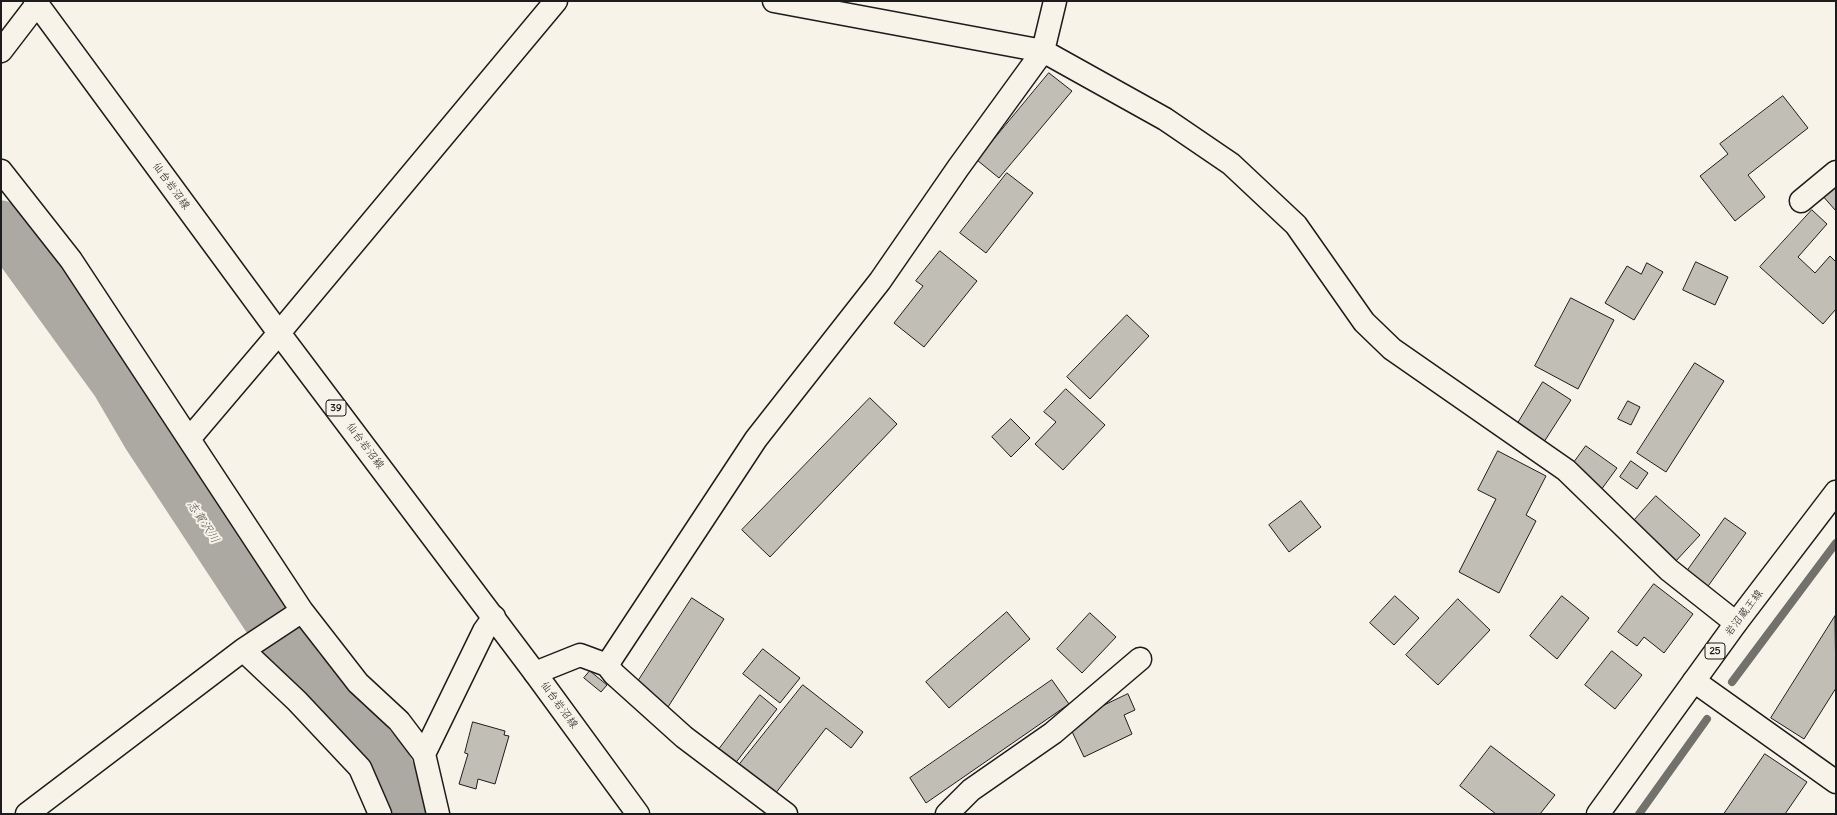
<!DOCTYPE html>
<html>
<head>
<meta charset="utf-8">
<style>
  body { margin:0 }
  #map { position:relative; width:1837px; height:815px; overflow:hidden; background:#f7f3e8; font-family:Delius,sans-serif }
  canvas { display:block }
  .frame { position:absolute; inset:0; border:2px solid #1c1c1c; pointer-events:none }
</style>
</head>
<body>
<div id="map">
<canvas width="1837" height="815"></canvas>
<div class="frame"></div>
</div>
<script>
const ctx = document.querySelector('canvas').getContext('2d');
ctx.lineJoin = 'round';
function stroke(path, color, width, dash) { ctx.strokeStyle = color; ctx.lineWidth = width; ctx.lineCap = dash ? 'butt' : 'round'; ctx.setLineDash(dash || []); ctx.stroke(path); }
function paint(path, color) { ctx.fillStyle = color; ctx.fill(path, 'evenodd'); }
function write(font, color, halo, rows, align = 'center') {
  ctx.font = font + ' Delius,"Klee One",sans-serif'; ctx.lineWidth = 4; ctx.setLineDash([]); ctx.textBaseline = 'middle'; ctx.strokeStyle = halo; ctx.fillStyle = color; for (const [text, x, y, turn = 0] of rows) {
    ctx.save(); ctx.translate(x, y); ctx.rotate((+turn || 0) * Math.PI / 180); ctx.textAlign = isNaN(turn) ? turn : align; if (halo) ctx.strokeText(text, 0, 0); ctx.fillText(text, 0, 0); ctx.restore();
  }
}
stroke(new Path2D(`
  M 1732,682 L 1836,543
  M 1639,814 L 1707,719`), '#72716c', 8);
stroke(new Path2D(`
  M 1,225 L 115,382 L 146,435 L 300,669 L 349,720 L 386,763 L 408,807 L 409,814`), '#aca9a2', 49);
const building = new Path2D(`
  M 1049,73 L 1072,91 L 999,178 L 977,160 Z
  M 1783,96 L 1808,128 L 1748,175 L 1765,197 L 1735,221 L 1700,176 L 1728,154 L 1720,144 Z
  M 1007,173 L 1033,193 L 986,253 L 960,233 Z
  M 1836,181 L 1836,211 L 1821,194 Z
  M 1812,210 L 1827,224 L 1798,257 L 1815,273 L 1830,256 L 1836,262 L 1836,309 L 1823,324 L 1760,267 Z
  M 940,251 L 977,281 L 924,347 L 894,323 L 923,286 L 916,281 Z
  M 1696,262 L 1728,277 L 1715,305 L 1683,290 Z
  M 1647,263 L 1663,272 L 1634,320 L 1605,303 L 1627,266 L 1641,274 Z
  M 1571,298 L 1614,320 L 1578,389 L 1535,366 Z
  M 1127,315 L 1149,336 L 1090,399 L 1067,377 Z
  M 1695,363 L 1724,381 L 1666,472 L 1637,453 Z
  M 1543,382 L 1571,400 L 1542,445 L 1515,428 Z
  M 1066,389 L 1105,425 L 1063,470 L 1035,444 L 1056,422 L 1044,412 Z
  M 870,398 L 897,424 L 770,557 L 742,530 Z
  M 1628,401 L 1640,407 L 1631,425 L 1618,419 Z
  M 1011,419 L 1030,438 L 1011,457 L 992,437 Z
  M 1586,446 L 1617,468 L 1601,490 L 1570,468 Z
  M 1498,451 L 1546,476 L 1526,515 L 1536,521 L 1499,593 L 1459,572 L 1496,499 L 1478,490 Z
  M 1631,461 L 1648,473 L 1637,489 L 1620,477 Z
  M 1656,496 L 1700,535 L 1674,563 L 1631,524 Z
  M 1301,501 L 1321,527 L 1289,552 L 1269,525 Z
  M 1725,518 L 1746,533 L 1706,589 L 1685,574 Z
  M 1654,584 L 1693,614 L 1664,653 L 1644,637 L 1637,646 L 1618,632 Z
  M 1395,596 L 1419,618 L 1394,645 L 1370,623 Z
  M 1562,596 L 1589,618 L 1557,659 L 1530,636 Z
  M 692,598 L 724,619 L 668,707 L 635,686 Z
  M 1458,599 L 1490,630 L 1438,685 L 1406,655 Z
  M 1007,612 L 1030,639 L 949,708 L 926,682 Z
  M 1090,613 L 1116,637 L 1082,673 L 1057,649 Z
  M 1835,616 L 1836,688 L 1804,739 L 1771,718 Z
  M 763,649 L 800,678 L 780,703 L 743,674 Z
  M 1612,651 L 1642,675 L 1615,709 L 1585,685 Z
  M 590,671 L 607,685 L 601,692 L 584,678 Z
  M 1052,680 L 1069,704 L 926,803 L 910,778 Z
  M 803,685 L 863,732 L 851,748 L 826,728 L 775,794 L 739,765 Z
  M 1128,694 L 1135,710 L 1124,715 L 1132,734 L 1084,757 L 1068,723 Z
  M 760,695 L 777,709 L 734,765 L 717,752 Z
  M 473,722 L 505,731 L 504,735 L 509,736 L 495,784 L 478,779 L 476,789 L 459,784 L 468,754 L 465,753 Z
  M 1491,746 L 1555,795 L 1540,814 L 1496,814 L 1460,786 Z
  M 1765,754 L 1807,782 L 1785,814 L 1724,814 Z`);
paint(building, '#c0beb5');
stroke(building, '#1c1c1c', 1);
const minor = new Path2D(`
  M 774,1 L 1043,51 L 1165,119 L 1231,164 L 1296,225 L 1364,322 L 1392,349 L 1566,470 L 1669,570 L 1736,623
  M 1,51 L 37,4
  M 1,171 L 71,260 L 302,611 L 358,683 L 399,721 L 424,754 L 438,814
  M 1801,201 L 1836,172
  M 189,439 L 279,333 L 556,1
  M 243,650 L 297,701 L 360,768 L 380,814
  M 607,665 L 614,674 L 684,737 L 786,814
  M 535,673 L 580,655 L 607,665 L 756,439 L 880,281 L 958,168 L 1043,51 L 1055,1
  M 1694,681 L 1836,782
  M 424,754 L 484,631 L 494,617
  M 27,814 L 243,650 L 302,611
  M 947,814 L 971,790 L 1053,733 L 1140,659`);
const major = new Path2D(`
  M 35,1 L 279,333 L 535,673 L 638,814
  M 1598,814 L 1736,623 L 1836,492`);
stroke(minor, '#1c1c1c', 25);
stroke(major, '#1c1c1c', 25);
stroke(minor, '#f7f3e8', 22);
stroke(major, '#f7f3e8', 22);
for (const [x, y, w] of [
  [336,408,20],
  [1715,651,20]
]) { const box = new Path2D(); box.roundRect(x - w / 2, y - 8, w, 16, 3); ctx.fillStyle = '#f7f3e8'; ctx.fill(box); stroke(box, '#1c1c1c', 1); }
write('bold 10px', '#1c1c1c', null, [
  ["39",336,408],
  ["25",1715,651]
]);
write('11px', '#1c1c1c', '#f7f3e8', [
  ["仙台岩沼線",171,186,54],
  ["仙台岩沼線",365,446,53],
  ["岩沼蔵王線",1744,613,-53],
  ["仙台岩沼線",559,705,54]
]);
write('italic 12px', '#565452', '#f7f3e8', [
  ["志賀沢川",203,522,57]
]);
</script>
</body>
</html>
